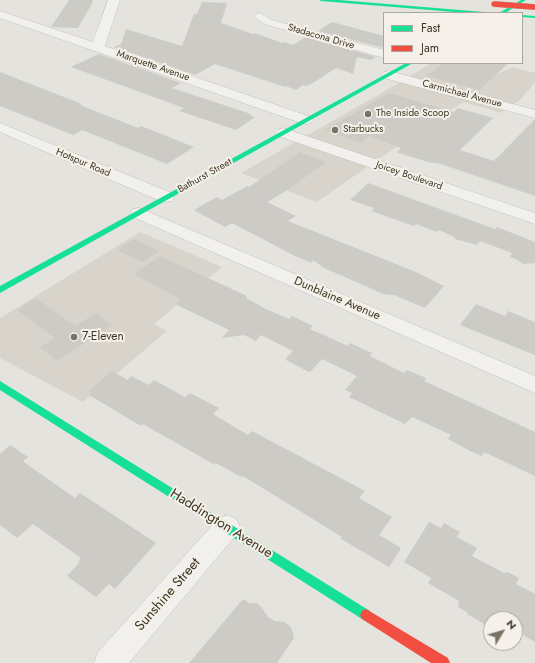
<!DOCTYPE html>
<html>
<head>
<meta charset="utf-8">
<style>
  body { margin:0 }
  #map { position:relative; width:535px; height:663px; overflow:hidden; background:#e4e3de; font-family:Jost,sans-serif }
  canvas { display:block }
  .legend { position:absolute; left:383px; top:12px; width:140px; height:52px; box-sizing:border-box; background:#f5f1ea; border:1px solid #aca79b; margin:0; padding:5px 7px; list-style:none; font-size:12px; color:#3e3724 }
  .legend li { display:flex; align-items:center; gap:8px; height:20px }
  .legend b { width:20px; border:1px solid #aca79b }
  .north { position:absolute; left:483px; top:611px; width:40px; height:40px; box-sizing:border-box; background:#f5f1ea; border:1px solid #aca79b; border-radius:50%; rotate:52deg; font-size:11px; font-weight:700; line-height:16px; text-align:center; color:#3e3724 }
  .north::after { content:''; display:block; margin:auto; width:14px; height:18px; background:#787365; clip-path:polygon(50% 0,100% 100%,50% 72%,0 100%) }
</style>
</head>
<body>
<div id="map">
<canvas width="535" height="663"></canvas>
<ul class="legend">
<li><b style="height:5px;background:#16e098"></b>Fast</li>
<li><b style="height:5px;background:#f24e42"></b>Jam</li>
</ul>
<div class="north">N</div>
</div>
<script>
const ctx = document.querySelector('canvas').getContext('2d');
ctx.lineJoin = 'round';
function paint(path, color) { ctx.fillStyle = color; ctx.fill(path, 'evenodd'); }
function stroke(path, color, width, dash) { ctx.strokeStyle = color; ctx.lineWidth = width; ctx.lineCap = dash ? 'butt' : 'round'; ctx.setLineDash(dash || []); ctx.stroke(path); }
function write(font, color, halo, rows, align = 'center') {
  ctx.font = font + ' Jost,sans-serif'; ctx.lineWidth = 4; ctx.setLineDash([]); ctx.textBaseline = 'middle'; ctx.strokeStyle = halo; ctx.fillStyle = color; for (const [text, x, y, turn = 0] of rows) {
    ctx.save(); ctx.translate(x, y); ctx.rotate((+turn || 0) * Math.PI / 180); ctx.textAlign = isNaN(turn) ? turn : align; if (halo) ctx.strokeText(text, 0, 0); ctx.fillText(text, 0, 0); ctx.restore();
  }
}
paint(new Path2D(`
  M 431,63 L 451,63 L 495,75 L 513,67 L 535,73 L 535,82 L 521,99 L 501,113 L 464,102 L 445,113 L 317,202 L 241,173 L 399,83 Z
  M 140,232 L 222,267 L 154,324 L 167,331 L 83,402 L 0,358 L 0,318 Z`), '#d8d4cb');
paint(new Path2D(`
  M 69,0 L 93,0 L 92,2 L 93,2 L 78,28 L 51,27 Z
  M 202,2 L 227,3 L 221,23 L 253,34 L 255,33 L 282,43 L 284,42 L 293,45 L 306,37 L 376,57 L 371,60 L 357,57 L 353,74 L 336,68 L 313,83 L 306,86 L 303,85 L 296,90 L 286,86 L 285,87 L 215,64 L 195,75 L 114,47 L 121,44 L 126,29 L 182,46 L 194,14 L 197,14 Z
  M 332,22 L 384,36 L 384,48 L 318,31 Z
  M 99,54 L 181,83 L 172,88 L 236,109 L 251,114 L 249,115 L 255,117 L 236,130 L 179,111 L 184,108 L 71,67 Z
  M 444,63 L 509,63 L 479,90 L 427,76 Z
  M 0,72 L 82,104 L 80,105 L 138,128 L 141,126 L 194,147 L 167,164 L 82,130 L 73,135 L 0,106 Z
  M 389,93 L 454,112 L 458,108 L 493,118 L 460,150 L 494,161 L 535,119 L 535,196 L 441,164 L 428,162 L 399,153 L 397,152 L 401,148 L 369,136 L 361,143 L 325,130 Z
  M 300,152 L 326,162 L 289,189 L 267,202 L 296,216 L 288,221 L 416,272 L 444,286 L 425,308 L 394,295 L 383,294 L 368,287 L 324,268 L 313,260 L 312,263 L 295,256 L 232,223 L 225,227 L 194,210 L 217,197 L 222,200 L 247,186 L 249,187 Z
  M 368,183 L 495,229 L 497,227 L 535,242 L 535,263 L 524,264 L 520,262 L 518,260 L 510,257 L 512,253 L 480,241 L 477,245 L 455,239 L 454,237 L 439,230 L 437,232 L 416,224 L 414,226 L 371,211 L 374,208 L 350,200 Z
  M 134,239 L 159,251 L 142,262 L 117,250 Z
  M 160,256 L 247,296 L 246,298 L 266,309 L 289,319 L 292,316 L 313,326 L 310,329 L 348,346 L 350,343 L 372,353 L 370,356 L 404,373 L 407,370 L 426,378 L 424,381 L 535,432 L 535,476 L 484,452 L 482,456 L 470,451 L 448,439 L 451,435 L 412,417 L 405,424 L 349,397 L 352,393 L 345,390 L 357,376 L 322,359 L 311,371 L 309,372 L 286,360 L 287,359 L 285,359 L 293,351 L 261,335 L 256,341 L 244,335 L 222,338 L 229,330 L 175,304 L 181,300 L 134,274 Z
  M 36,298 L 75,326 L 96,313 L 112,325 L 57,361 L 40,347 L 55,338 L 17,310 Z
  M 476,304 L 505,316 L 508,311 L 535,322 L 535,355 L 460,325 Z
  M 112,371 L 128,380 L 131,376 L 149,385 L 154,380 L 185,397 L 190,393 L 219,408 L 213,414 L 248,435 L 252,431 L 365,491 L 359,498 L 392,517 L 379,535 L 401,548 L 389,567 L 341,539 L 342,537 L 243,476 L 241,477 L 216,463 L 215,465 L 143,424 L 141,426 L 89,395 L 92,393 L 89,391 Z
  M 10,445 L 28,457 L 23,461 L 28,465 L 75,498 L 80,493 L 156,543 L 115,589 L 109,584 L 96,597 L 67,576 L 79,563 L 78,562 L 81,558 L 33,524 L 17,538 L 0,525 L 0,454 Z
  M 429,522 L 441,528 L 444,523 L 460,532 L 457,537 L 477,548 L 472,556 L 504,573 L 508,572 L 519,578 L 516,584 L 535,594 L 535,642 L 515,630 L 515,619 L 495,619 L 491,617 L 491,628 L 467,614 L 468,613 L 458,607 L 459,601 L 428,583 L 431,578 L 404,562 Z
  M 243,599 L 249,603 L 257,603 L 262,608 L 268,617 L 275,621 L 284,622 L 291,627 L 294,638 L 277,663 L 189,663 Z`), '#cccbc6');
const street = new Path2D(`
  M 108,0 L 120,0 L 105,46 L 311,117 L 313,120 L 311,123 L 306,124 L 301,123 L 0,18 L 0,11 L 93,42 Z
  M 260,13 L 272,20 L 384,50 L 384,58 L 264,24 L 254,16 L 256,14 Z
  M 389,71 L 535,110 L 535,118 L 384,78 L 382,75 L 384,72 Z
  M 0,123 L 172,193 L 174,197 L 172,201 L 166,202 L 160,201 L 0,132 Z
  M 283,128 L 535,213 L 535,224 L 278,136 L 275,133 L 278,130 Z
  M 139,208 L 535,376 L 535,393 L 133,217 L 130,213 L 133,209 Z
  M 227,515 L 236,519 L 240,527 L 236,535 L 129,663 L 94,663 L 98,652 L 218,519 Z`);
stroke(street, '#c2c1bc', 1);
paint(street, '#f1f0ed');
paint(new Path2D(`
  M 319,0 L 339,0 L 484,12 L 486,13 L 466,13 L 321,1 Z
  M 521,0 L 526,0 L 505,13 L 499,13 Z
  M 522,15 L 535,16 L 535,18 L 522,17 Z
  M 406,63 L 413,63 L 0,293 L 0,286 Z
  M 0,381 L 370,611 L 372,615 L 370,619 L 366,621 L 362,619 L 0,390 Z`), '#16e098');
paint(new Path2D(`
  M 366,609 L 448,658 L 450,663 L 431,663 L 362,619 L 360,615 L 362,611 Z`), '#f24e42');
const jamBridge = new Path2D(`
  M 494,4 L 534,7`);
stroke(jamBridge, '#b9b6b0', 6, []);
stroke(jamBridge, '#f24e42', 5.5);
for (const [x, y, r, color] of [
  [368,114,4,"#787365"],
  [335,130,4,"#787365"],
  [74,337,4,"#787365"]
]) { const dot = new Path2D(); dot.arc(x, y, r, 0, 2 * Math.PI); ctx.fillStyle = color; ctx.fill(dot); stroke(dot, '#f5f1ea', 1.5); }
write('10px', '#3e3724', '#f5f1ea', [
  ["Stadacona Drive",321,37,16],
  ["Marquette Avenue",153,66,19],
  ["Carmichael Avenue",462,94,15],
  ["Hotspur Road",83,163,23],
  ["Bathurst Street",205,176,-29],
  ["Joicey Boulevard",409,176,19]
]);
write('10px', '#3e3724', '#f5f1ea', [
  ["The Inside Scoop",376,114],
  ["Starbucks",343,130]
], 'left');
write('12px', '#3e3724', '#f5f1ea', [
  ["Dunblaine Avenue",337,299,23]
]);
write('12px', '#3e3724', '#f5f1ea', [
  ["7-Eleven",82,337]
], 'left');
write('14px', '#3e3724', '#f5f1ea', [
  ["Haddington Avenue",221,524,32],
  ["Sunshine Street",168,595,-49]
]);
</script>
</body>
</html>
